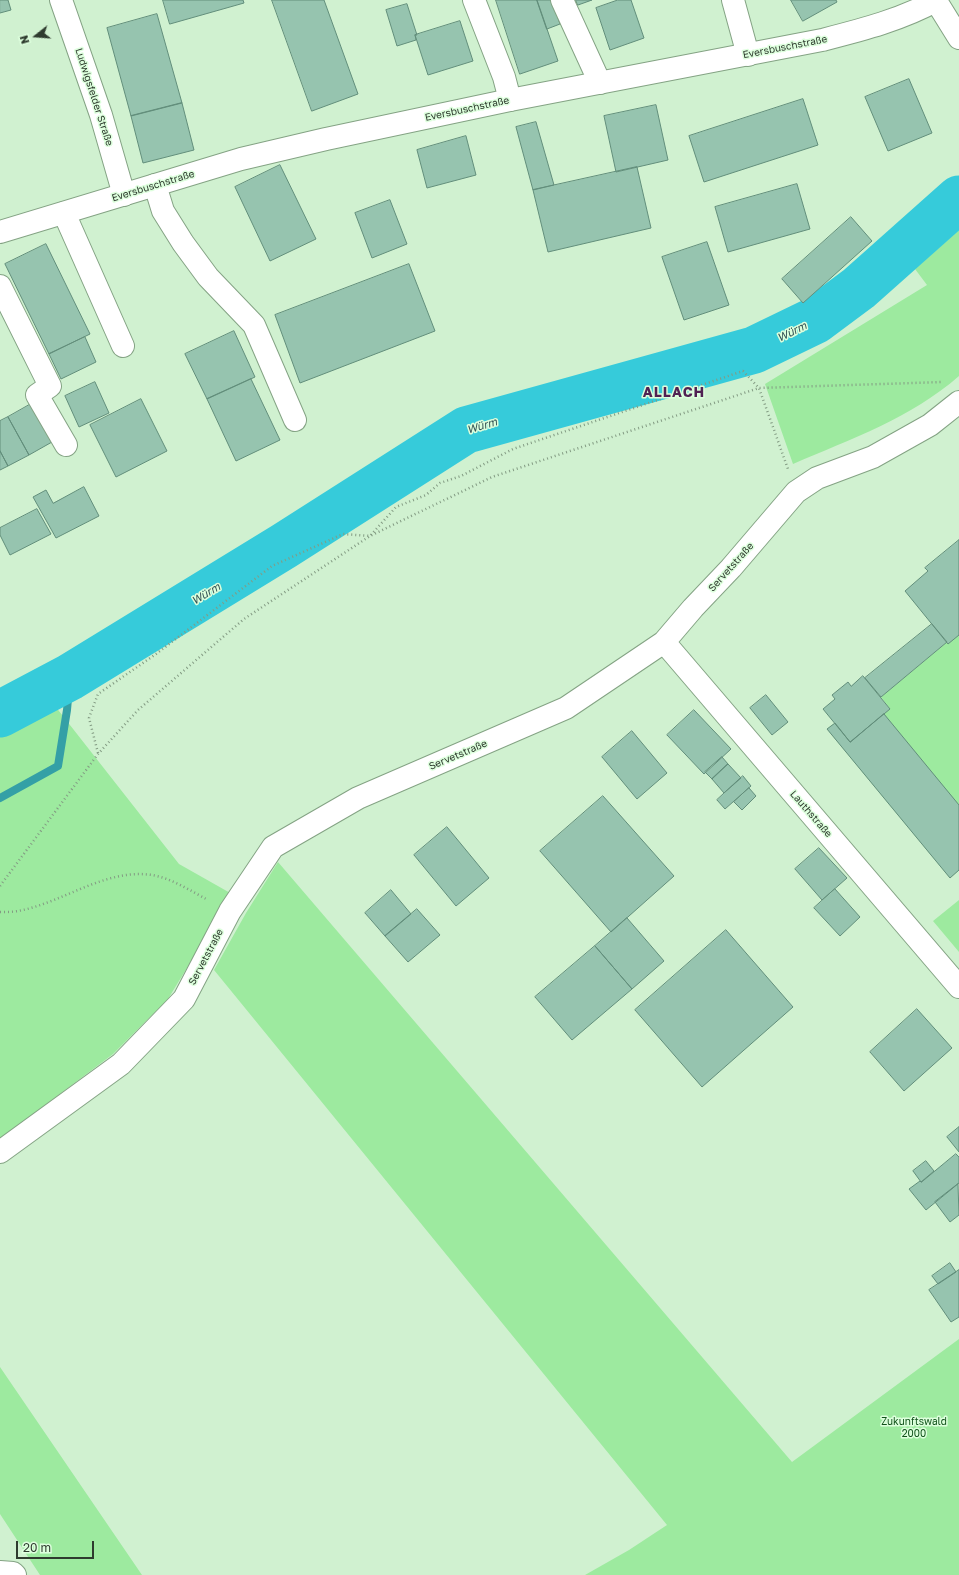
<!DOCTYPE html>
<html>
<head>
<meta charset="utf-8">
<style>
  body { margin:0 }
  #map { position:relative; width:959px; height:1575px; overflow:hidden; background:#d0f1d0; font-family:"Golos Text",sans-serif }
  canvas { display:block }
  .north { position:absolute; left:16px; top:16px; width:40px; height:40px; -webkit-text-stroke:3px #dfd; paint-order:stroke; rotate:253deg; font-size:11px; font-weight:700; line-height:16px; text-align:center; color:#2e3b2e }
  .north::after { content:''; display:block; margin:auto; width:14px; height:18px; background:#2e3b2e; clip-path:polygon(50% 0,100% 100%,50% 72%,0 100%) }
  .scale { position:absolute; left:16px; top:1541px; width:78px; height:18px; box-sizing:border-box; border:2px solid #2e3b2e; border-top:0; padding-left:5px; font-size:12px; line-height:14px; white-space:nowrap; color:#2e3b2e; -webkit-text-stroke:3px #dfd; paint-order:stroke }
</style>
</head>
<body>
<div id="map">
<canvas width="959" height="1575"></canvas>
<div class="north">N</div>
<div class="scale">20 m</div>
</div>
<script>
const ctx = document.querySelector('canvas').getContext('2d');
ctx.lineJoin = 'round';
function paint(path, color) { ctx.fillStyle = color; ctx.fill(path, 'evenodd'); }
function stroke(path, color, width, dash) { ctx.strokeStyle = color; ctx.lineWidth = width; ctx.lineCap = dash ? 'butt' : 'round'; ctx.setLineDash(dash || []); ctx.stroke(path); }
function write(font, color, halo, rows, align = 'center') {
  ctx.font = font + ' "Golos Text",sans-serif'; ctx.lineWidth = 3; ctx.setLineDash([]); ctx.textBaseline = 'middle'; ctx.strokeStyle = halo; ctx.fillStyle = color; for (const [text, x, y, turn = 0] of rows) {
    ctx.save(); ctx.translate(x, y); ctx.rotate((+turn || 0) * Math.PI / 180); ctx.textAlign = isNaN(turn) ? turn : align; if (halo) ctx.strokeText(text, 0, 0); ctx.fillText(text, 0, 0); ctx.restore();
  }
}
paint(new Path2D(`
  M 959,230 L 959,376 C 911,418 851,439 793,464 L 765,384 L 927,285 L 915,269 Z
  M 959,635 L 959,870 L 950,878 L 827,729 L 835,723 L 890,709 L 881,697 L 947,642 Z
  M 48,697 L 179,864 L 232,894 L 168,999 L 113,1054 L 0,1139 L 0,723 Z
  M 278,862 L 792,1462 L 959,1339 L 959,1575 L 585,1575 L 629,1550 L 667,1525 L 214,970 L 246,913 Z
  M 959,900 L 959,952 L 933,921 Z
  M 0,1367 L 142,1575 L 40,1575 L 0,1514 Z`), '#9dea9f');
stroke(new Path2D(`
  M 0,798 L 58,766 L 67,710 L 70,677`), '#34a0a6', 8);
stroke(new Path2D(`
  M 0,714 L 70,677 L 284,546 L 466,430 L 754,350 L 816,320 L 859,288 L 959,199`), '#36cbda', 47);
const building = new Path2D(`
  M 0,0 L 8,0 L 11,10 L 0,13 Z
  M 163,0 L 243,0 L 244,3 L 170,24 Z
  M 272,0 L 324,0 L 358,94 L 312,111 Z
  M 496,0 L 537,0 L 558,61 L 520,74 Z
  M 537,0 L 552,0 L 560,24 L 547,29 Z
  M 576,0 L 592,0 L 578,5 Z
  M 618,0 L 631,0 L 644,38 L 610,50 L 596,8 Z
  M 791,0 L 836,0 L 837,2 L 803,21 Z
  M 407,4 L 417,35 L 415,35 L 416,40 L 397,46 L 386,10 Z
  M 157,14 L 182,103 L 131,116 L 107,28 Z
  M 460,21 L 473,61 L 428,75 L 415,35 Z
  M 909,79 L 932,133 L 888,151 L 865,97 Z
  M 803,99 L 818,145 L 704,182 L 689,136 Z
  M 182,103 L 194,150 L 143,163 L 131,116 Z
  M 656,105 L 668,160 L 616,172 L 604,116 Z
  M 536,122 L 554,185 L 533,190 L 516,127 Z
  M 466,136 L 476,175 L 427,188 L 417,150 Z
  M 280,165 L 316,239 L 270,261 L 235,187 Z
  M 637,167 L 651,228 L 548,252 L 533,190 Z
  M 797,184 L 810,229 L 728,252 L 715,207 Z
  M 390,200 L 407,244 L 372,258 L 355,213 Z
  M 851,217 L 872,241 L 803,303 L 782,279 Z
  M 707,242 L 729,305 L 684,320 L 662,257 Z
  M 46,244 L 90,334 L 49,354 L 5,264 Z
  M 409,264 L 435,331 L 300,383 L 275,315 Z
  M 234,331 L 255,377 L 207,399 L 185,354 Z
  M 85,337 L 96,362 L 61,379 L 49,354 Z
  M 251,379 L 280,440 L 236,461 L 207,399 Z
  M 95,382 L 109,413 L 79,427 L 65,396 Z
  M 141,399 L 167,451 L 116,477 L 90,425 Z
  M 31,404 L 52,442 L 29,455 L 8,417 Z
  M 8,417 L 29,455 L 8,466 L 0,451 L 0,421 Z
  M 0,451 L 8,466 L 0,470 Z
  M 84,487 L 99,516 L 56,538 L 33,497 L 46,490 L 53,503 Z
  M 37,509 L 51,534 L 10,555 L 0,535 L 0,528 Z
  M 959,540 L 959,635 L 948,644 L 905,591 L 928,571 L 925,568 Z
  M 932,624 L 947,642 L 881,697 L 865,678 Z
  M 863,676 L 890,709 L 850,742 L 823,709 L 835,699 L 832,695 L 848,682 L 851,686 Z
  M 766,695 L 788,722 L 772,735 L 750,708 Z
  M 694,710 L 731,749 L 704,774 L 667,735 Z
  M 884,714 L 959,805 L 959,870 L 950,878 L 827,729 L 835,723 L 850,742 Z
  M 632,731 L 667,773 L 637,799 L 602,757 Z
  M 722,757 L 728,764 L 712,779 L 705,772 Z
  M 728,764 L 741,778 L 724,793 L 712,779 Z
  M 743,776 L 751,786 L 725,809 L 717,800 Z
  M 749,788 L 756,796 L 742,810 L 734,802 Z
  M 603,796 L 674,876 L 611,932 L 540,851 Z
  M 447,827 L 489,878 L 456,906 L 414,855 Z
  M 819,848 L 847,878 L 822,900 L 795,869 Z
  M 835,889 L 860,917 L 840,936 L 814,908 Z
  M 391,890 L 411,914 L 385,936 L 365,913 Z
  M 417,909 L 440,935 L 408,962 L 385,936 Z
  M 627,918 L 664,961 L 632,989 L 595,946 Z
  M 726,930 L 793,1007 L 702,1087 L 635,1010 Z
  M 595,946 L 632,989 L 572,1040 L 535,997 Z
  M 917,1009 L 952,1048 L 904,1091 L 870,1052 Z
  M 959,1127 L 959,1152 L 947,1137 Z
  M 956,1154 L 959,1157 L 959,1183 L 926,1210 L 909,1189 L 920,1181 L 921,1182 Z
  M 926,1161 L 934,1171 L 921,1182 L 913,1171 Z
  M 958,1184 L 959,1215 L 950,1222 L 935,1202 Z
  M 950,1263 L 956,1272 L 938,1284 L 932,1276 Z
  M 959,1270 L 959,1317 L 951,1322 L 929,1290 Z`);
paint(building, '#96c4af');
stroke(building, '#628e7b', 1);
const minor = new Path2D(`
  M 61,0 L 101,115 L 124,195
  M 474,0 L 504,77 L 510,100
  M 562,0 L 600,83
  M 733,0 L 748,55
  M 936,1 L 959,38
  M 155,185 L 163,211 L 183,243 L 208,277 L 254,325 L 295,420
  M 64,213 L 123,346
  M 0,286 L 50,386 L 37,395 L 66,445
  M 664,642 L 959,987
  M 0,1152 L 121,1064 L 184,999 L 230,911 L 273,847 L 358,798 L 566,708 L 664,642 L 693,608 L 731,568 L 796,492 L 817,478 L 873,457 L 930,425 L 959,402
  M 0,1572 L 13,1573 L 15,1575`);
const major = new Path2D(`
  M 0,232 L 241,159 L 326,139 L 510,100 L 822,40 C 861,30 901,20 937,0`);
stroke(minor, '#84a384', 24);
stroke(major, '#84a384', 24);
stroke(new Path2D(`
  M 98,753 L 89,718 L 98,694 L 156,654 L 272,566 L 343,534 L 370,536 L 396,507 L 426,495 L 440,483 L 461,476 L 513,449 L 743,371 L 759,388 L 788,469
  M 0,886 L 98,754 L 138,710 L 244,619 L 370,536 L 492,477 L 759,388 L 943,382
  M 0,912 C 6,912 12,912 18,911 C 63,903 105,868 152,875 C 171,878 191,891 208,900`), '#839b83', 2.5, [1, 3]);
stroke(minor, '#fff', 22);
stroke(major, '#fff', 22);
write('10px', '#2e3b2e', '#dfd', [
  ["Eversbuschstraße",785,47,-11],
  ["Ludwigsfelder Straße",94,97,72],
  ["Eversbuschstraße",467,109,-12],
  ["Eversbuschstraße",153,186,-17],
  ["Servetstraße",731,567,-48],
  ["Servetstraße",458,755,-23],
  ["Lauthstraße",811,814,49],
  ["Servetstraße",206,957,-62]
]);
write('10px', '#0f5119', '#dfd', [
  ["Zukunftswald",914,1422],
  ["2000",914,1434]
]);
write('italic 11px', '#325154', '#dfd', [
  ["Würm",792,332,-26],
  ["Würm",482,426,-17],
  ["Würm",206,594,-31]
]);
ctx.letterSpacing = '1px';
write('bold 14px', '#502153', '#dfd', [
  ["ALLACH",674,393]
]);
ctx.letterSpacing = '0px';
</script>
</body>
</html>
